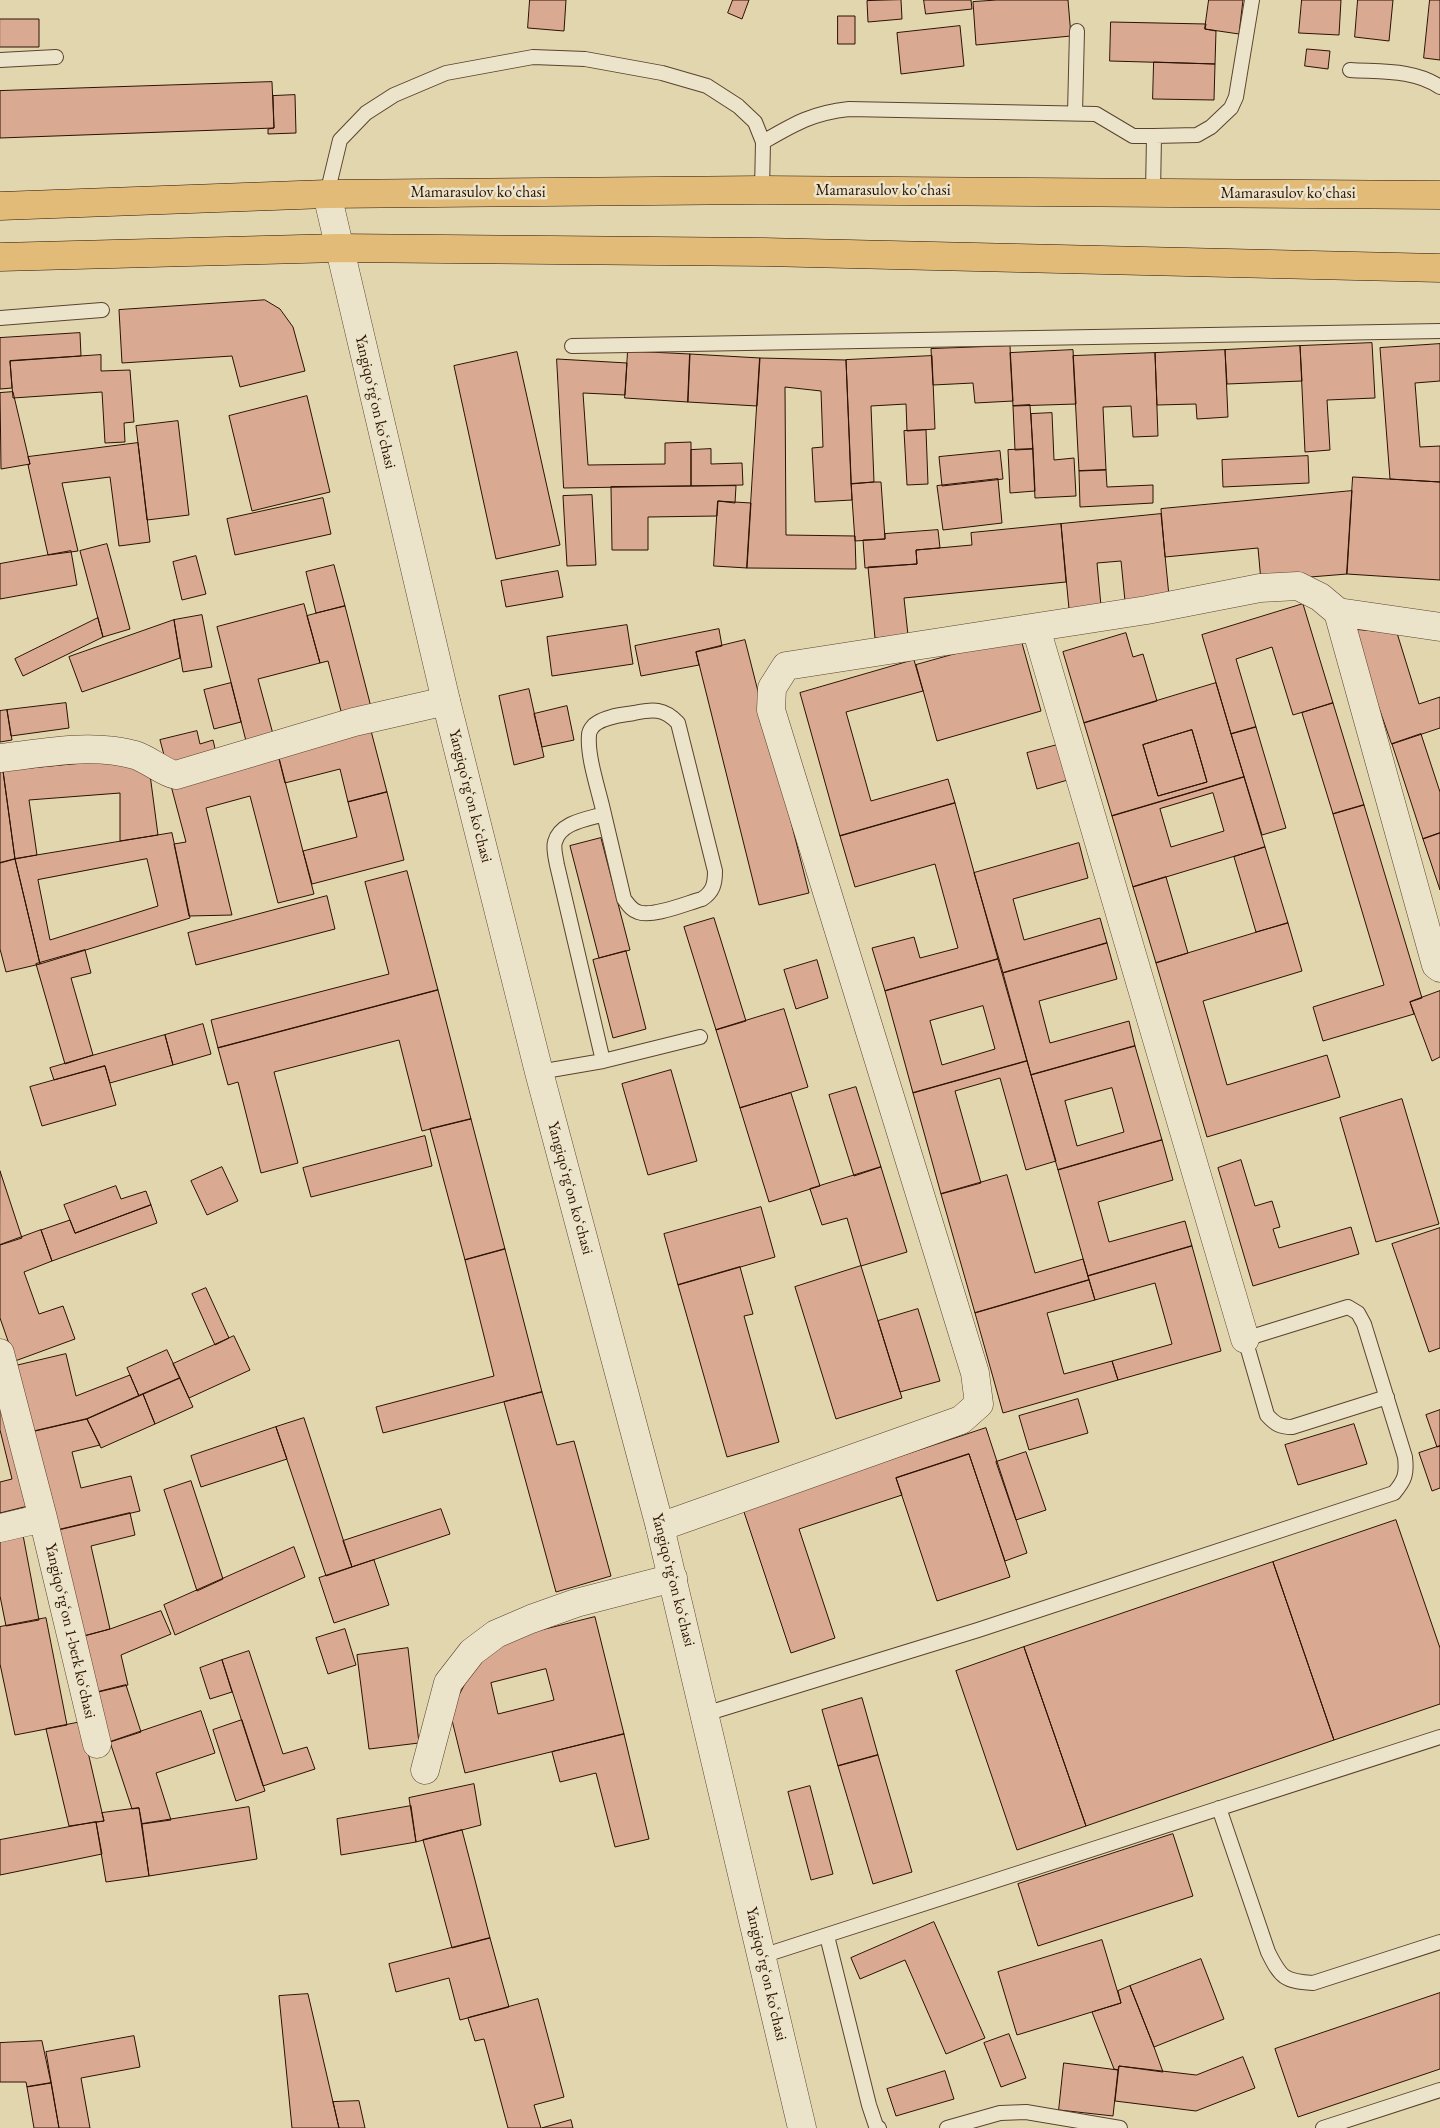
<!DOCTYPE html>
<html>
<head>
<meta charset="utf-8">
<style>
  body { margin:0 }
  canvas { display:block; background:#e2d6ae }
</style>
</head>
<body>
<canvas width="1440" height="2128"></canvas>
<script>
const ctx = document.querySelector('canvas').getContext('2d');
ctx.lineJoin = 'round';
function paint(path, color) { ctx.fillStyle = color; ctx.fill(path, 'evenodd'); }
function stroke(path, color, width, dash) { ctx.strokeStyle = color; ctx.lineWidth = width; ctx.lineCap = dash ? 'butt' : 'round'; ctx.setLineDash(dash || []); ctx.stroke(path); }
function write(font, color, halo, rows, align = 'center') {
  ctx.font = font + ' "EB Garamond",serif'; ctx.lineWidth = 5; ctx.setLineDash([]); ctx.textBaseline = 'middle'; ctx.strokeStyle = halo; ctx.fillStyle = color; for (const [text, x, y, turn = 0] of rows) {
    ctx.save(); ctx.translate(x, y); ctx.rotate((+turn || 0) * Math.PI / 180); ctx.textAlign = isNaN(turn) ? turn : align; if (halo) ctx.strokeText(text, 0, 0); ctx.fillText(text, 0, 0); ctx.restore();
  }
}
const building = new Path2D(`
  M 530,0 L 566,0 L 564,31 L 528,28 Z
  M 733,0 L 749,0 L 742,19 L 728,13 Z
  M 901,0 L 902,19 L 868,22 L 867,1 Z
  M 924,0 L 971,0 L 972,9 L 926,14 Z
  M 997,0 L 1068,0 L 1071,36 L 976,45 L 973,2 Z
  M 1209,0 L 1243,0 L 1239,34 L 1205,29 Z
  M 1302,0 L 1341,0 L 1339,35 L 1299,33 Z
  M 1358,0 L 1393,0 L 1389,41 L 1355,37 Z
  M 1430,0 L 1440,0 L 1440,60 L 1424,58 Z
  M 838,16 L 855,16 L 855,44 L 838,44 Z
  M 0,19 L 39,19 L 39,47 L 0,47 Z
  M 1111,22 L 1206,24 L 1205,29 L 1216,31 L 1215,64 L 1110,61 Z
  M 960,26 L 964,66 L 901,74 L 897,33 Z
  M 1307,49 L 1330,51 L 1328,69 L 1305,66 Z
  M 1154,62 L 1215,64 L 1214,100 L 1153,99 Z
  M 272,82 L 274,128 L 0,138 L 0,91 Z
  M 295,95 L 296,133 L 268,134 L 268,129 L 274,128 L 273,96 Z
  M 265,300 L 280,309 L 293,327 L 305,371 L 240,387 L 232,356 L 122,363 L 119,310 Z
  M 80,333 L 81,356 L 10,361 L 12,388 L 0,389 L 0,338 Z
  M 1372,343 L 1375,398 L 1327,400 L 1330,450 L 1305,452 L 1300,346 Z
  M 1440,344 L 1440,381 L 1415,383 L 1420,447 L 1440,446 L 1440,482 L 1390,479 L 1380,348 Z
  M 1010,346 L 1013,401 L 975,403 L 973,383 L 933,385 L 931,349 Z
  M 1300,346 L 1302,381 L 1227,384 L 1225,350 Z
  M 1073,350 L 1076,404 L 1013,406 L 1010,353 Z
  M 1225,350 L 1228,417 L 1197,419 L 1196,404 L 1157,405 L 1155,353 Z
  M 628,351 L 690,354 L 688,402 L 625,398 Z
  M 517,352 L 560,545 L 496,559 L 454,366 Z
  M 1155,353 L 1158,436 L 1133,437 L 1131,406 L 1103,407 L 1106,470 L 1079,471 L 1073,356 Z
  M 690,354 L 760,358 L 757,406 L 688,402 Z
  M 101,355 L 101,371 L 130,370 L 134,422 L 124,423 L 125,442 L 105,443 L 102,392 L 13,398 L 10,361 Z
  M 932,356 L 935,429 L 907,431 L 906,404 L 871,406 L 874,482 L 851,484 L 846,360 Z
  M 760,358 L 846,360 L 852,500 L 815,502 L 812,448 L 823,447 L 821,391 L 785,387 L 786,535 L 855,536 L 856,569 L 747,568 Z
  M 557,359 L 627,363 L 625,395 L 583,393 L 588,465 L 665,464 L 665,443 L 691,442 L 691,486 L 564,488 Z
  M 13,392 L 30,464 L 1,469 L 0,393 Z
  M 307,396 L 330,492 L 252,511 L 229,416 Z
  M 1030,405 L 1033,449 L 1015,450 L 1013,406 Z
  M 1052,413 L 1054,460 L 1074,458 L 1076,496 L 1035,498 L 1031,414 Z
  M 178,421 L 189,515 L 147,520 L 136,426 Z
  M 926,430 L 928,484 L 907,485 L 904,431 Z
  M 138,443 L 150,542 L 119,546 L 110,477 L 62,483 L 78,551 L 48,555 L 28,465 L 30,464 L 28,457 Z
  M 711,449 L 711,464 L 742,463 L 743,485 L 691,486 L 691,450 Z
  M 1033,449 L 1035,491 L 1010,493 L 1008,450 Z
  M 1000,451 L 1003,479 L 942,486 L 939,457 Z
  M 1308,456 L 1309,483 L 1223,487 L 1222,460 Z
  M 1106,470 L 1107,487 L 1153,485 L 1153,503 L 1080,507 L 1079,471 Z
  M 1353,477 L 1440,482 L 1440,580 L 1347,574 Z
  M 998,479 L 1002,523 L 943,530 L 937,486 Z
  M 874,482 L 881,482 L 885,539 L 855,541 L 851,484 Z
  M 736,486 L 735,503 L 718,501 L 717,516 L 648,517 L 648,550 L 612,550 L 611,487 Z
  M 1352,491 L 1347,574 L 1261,581 L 1258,548 L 1165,557 L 1161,509 Z
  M 592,495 L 596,565 L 567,566 L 563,496 Z
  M 323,498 L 331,534 L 235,555 L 227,519 Z
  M 718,501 L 751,503 L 747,568 L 714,566 Z
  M 1161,514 L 1169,596 L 1125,601 L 1121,561 L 1097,563 L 1101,606 L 1069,609 L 1061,524 Z
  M 1061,524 L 1066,582 L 904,598 L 908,635 L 875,638 L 868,567 L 917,564 L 916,550 L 972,545 L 971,533 Z
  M 938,530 L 940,548 L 916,550 L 917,564 L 865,568 L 863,540 L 885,539 L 885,534 Z
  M 107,544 L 130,629 L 103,637 L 80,551 Z
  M 71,551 L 77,585 L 0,599 L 0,564 Z
  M 196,556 L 206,594 L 182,600 L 173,562 Z
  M 334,565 L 345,606 L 316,613 L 306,572 Z
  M 558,571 L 563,597 L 506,607 L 501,581 Z
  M 304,604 L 320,663 L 258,679 L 273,734 L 246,741 L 217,627 Z
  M 1303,604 L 1333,703 L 1293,715 L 1272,647 L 1236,659 L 1256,727 L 1231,734 L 1202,635 Z
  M 345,606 L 371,707 L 342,715 L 328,661 L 320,663 L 307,616 Z
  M 202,615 L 212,667 L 183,672 L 174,620 Z
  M 98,618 L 103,637 L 23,676 L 15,659 Z
  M 174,620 L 180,658 L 82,692 L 69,657 Z
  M 627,625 L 633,664 L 552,676 L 547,637 Z
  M 719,629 L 722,646 L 696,652 L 699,665 L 641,676 L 635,646 Z
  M 1352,629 L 1397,633 L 1419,704 L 1440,697 L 1440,728 L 1392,744 Z
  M 1126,633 L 1133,657 L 1143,654 L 1157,701 L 1084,723 L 1063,652 Z
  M 1020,636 L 1041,711 L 937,741 L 916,665 Z
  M 745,640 L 809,893 L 759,905 L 696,652 Z
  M 914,660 L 923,691 L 846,712 L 871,801 L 948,779 L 955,803 L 840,836 L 800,693 Z
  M 231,683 L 241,722 L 214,729 L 204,690 Z
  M 1216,683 L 1244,777 L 1112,816 L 1084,723 ZM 1192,730 L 1207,782 L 1158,796 L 1143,745 Z
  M 529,689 L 544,757 L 514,765 L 499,696 Z
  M 66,703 L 69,728 L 11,736 L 7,710 Z
  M 1333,703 L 1364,805 L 1333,814 L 1302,713 Z
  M 567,706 L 574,740 L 542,747 L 534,714 Z
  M 7,710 L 12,740 L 0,742 L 0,711 Z
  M 370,727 L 387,792 L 348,802 L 340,769 L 285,783 L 277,751 Z
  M 1256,727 L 1286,828 L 1262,835 L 1231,734 Z
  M 1192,730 L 1207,782 L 1158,796 L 1143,745 Z
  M 197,731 L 200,744 L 213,740 L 217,757 L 168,770 L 160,740 Z
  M 1421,734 L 1440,792 L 1440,833 L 1423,839 L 1392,744 Z
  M 1061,744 L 1071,779 L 1037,789 L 1027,753 Z
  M 278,754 L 314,894 L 278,903 L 250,796 L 206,808 L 232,915 L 189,916 L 174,844 L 186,842 L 170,782 Z
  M 114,760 L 149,767 L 158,835 L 120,841 L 120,793 L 29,800 L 37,855 L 15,859 L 3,771 Z
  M 3,771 L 15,859 L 0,863 L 0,772 Z
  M 1244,777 L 1265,847 L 1133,887 L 1112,816 ZM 1213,793 L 1224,831 L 1171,847 L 1160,809 Z
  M 387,792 L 404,860 L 312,884 L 303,851 L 357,837 L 348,802 Z
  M 955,803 L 998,959 L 885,991 L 872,948 L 914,937 L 920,958 L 958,948 L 935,864 L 855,887 L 840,836 Z
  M 1364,805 L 1422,998 L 1410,1002 L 1414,1014 L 1323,1041 L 1313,1007 L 1384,985 L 1333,814 Z
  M 172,833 L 190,918 L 40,964 L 15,859 ZM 147,859 L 158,906 L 50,940 L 38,880 Z
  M 1440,833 L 1440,890 L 1423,839 Z
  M 601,838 L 630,950 L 599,958 L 570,846 Z
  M 1079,843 L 1088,878 L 1013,899 L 1024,940 L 1100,918 L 1107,943 L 1003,973 L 974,873 Z
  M 1265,847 L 1288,923 L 1256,932 L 1234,857 Z
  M 15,859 L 40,964 L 6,972 L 0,949 L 0,863 Z
  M 407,871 L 438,990 L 218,1048 L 211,1020 L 389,974 L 365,882 Z
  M 1166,877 L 1188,953 L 1156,963 L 1133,887 Z
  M 327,896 L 335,929 L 196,965 L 188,933 Z
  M 714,918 L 746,1021 L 716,1030 L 684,927 Z
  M 1288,923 L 1302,971 L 1203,1001 L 1227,1085 L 1327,1055 L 1340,1097 L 1207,1137 L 1156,963 Z
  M 1107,943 L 1117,979 L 1039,1001 L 1050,1043 L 1129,1021 L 1135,1046 L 1031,1075 L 1003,973 Z
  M 85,950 L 91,973 L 71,978 L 93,1055 L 65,1064 L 36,964 Z
  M 626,951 L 646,1029 L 613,1038 L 593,960 Z
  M 998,959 L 1027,1061 L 913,1093 L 885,991 ZM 983,1006 L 995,1049 L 942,1065 L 930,1021 Z
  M 817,960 L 828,998 L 796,1009 L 784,970 Z
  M 438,990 L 471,1119 L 422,1131 L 399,1040 L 274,1072 L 298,1163 L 261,1173 L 238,1082 L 228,1085 L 218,1048 Z
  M 1440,991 L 1440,1057 L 1432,1061 L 1410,1002 Z
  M 784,1009 L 808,1087 L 740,1108 L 716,1030 Z
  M 203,1024 L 211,1054 L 173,1065 L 165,1035 Z
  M 165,1035 L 173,1065 L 110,1083 L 105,1066 L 54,1080 L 50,1068 Z
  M 1135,1046 L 1162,1140 L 1058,1170 L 1031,1075 ZM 1112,1088 L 1124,1132 L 1077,1146 L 1065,1101 Z
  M 1027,1061 L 1056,1161 L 1026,1170 L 1000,1078 L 955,1091 L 981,1183 L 941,1194 L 913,1093 Z
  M 105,1066 L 116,1105 L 42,1126 L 30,1087 Z
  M 671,1070 L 697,1161 L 648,1175 L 622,1084 Z
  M 856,1087 L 881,1167 L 854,1176 L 829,1095 Z
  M 791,1093 L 820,1186 L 769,1202 L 740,1108 Z
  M 1402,1099 L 1439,1224 L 1376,1242 L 1340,1118 Z
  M 471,1119 L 505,1249 L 465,1260 L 430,1129 Z
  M 425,1136 L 432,1166 L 311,1197 L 303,1168 Z
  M 1162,1140 L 1173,1180 L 1098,1202 L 1109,1242 L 1185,1221 L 1192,1246 L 1088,1276 L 1058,1170 Z
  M 1241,1160 L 1255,1206 L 1272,1201 L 1280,1227 L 1273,1229 L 1279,1248 L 1351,1227 L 1359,1254 L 1253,1286 L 1218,1168 Z
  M 222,1167 L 238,1201 L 207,1215 L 191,1181 Z
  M 881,1167 L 907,1252 L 861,1266 L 847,1218 L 822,1225 L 810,1189 Z
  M 0,1171 L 22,1238 L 0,1245 Z
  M 1007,1175 L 1035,1273 L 1083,1259 L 1089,1280 L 975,1313 L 941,1194 Z
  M 116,1186 L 121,1199 L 146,1191 L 151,1205 L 75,1233 L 64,1205 Z
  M 151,1205 L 157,1223 L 52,1261 L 41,1230 L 70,1220 L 75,1233 Z
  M 761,1207 L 775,1257 L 678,1285 L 664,1234 Z
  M 1440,1228 L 1440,1348 L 1429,1352 L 1392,1244 Z
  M 41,1230 L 52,1261 L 24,1272 L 39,1314 L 63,1306 L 75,1339 L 15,1361 L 0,1318 L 0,1245 Z
  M 1192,1246 L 1221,1351 L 1118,1380 L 1112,1361 L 1172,1344 L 1155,1283 L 1095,1300 L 1088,1276 Z
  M 505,1249 L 542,1392 L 383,1433 L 376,1407 L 494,1376 L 465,1260 Z
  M 861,1266 L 902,1398 L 836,1419 L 795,1287 Z
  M 740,1267 L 753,1314 L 744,1316 L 779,1442 L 727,1457 L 678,1285 Z
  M 1089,1280 L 1095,1300 L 1047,1313 L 1064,1374 L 1112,1361 L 1118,1380 L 1003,1413 L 975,1313 Z
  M 206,1288 L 229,1338 L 215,1345 L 192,1294 Z
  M 918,1309 L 940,1381 L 900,1392 L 878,1321 Z
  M 234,1336 L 250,1370 L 189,1398 L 173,1364 Z
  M 167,1350 L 180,1378 L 139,1396 L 127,1368 Z
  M 66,1354 L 76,1396 L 130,1375 L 139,1396 L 87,1419 L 31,1432 L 15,1366 Z
  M 180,1378 L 193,1407 L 155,1424 L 143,1394 Z
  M 0,1388 L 32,1505 L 0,1513 L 0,1482 L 12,1479 L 0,1430 Z
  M 542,1392 L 557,1445 L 574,1441 L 611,1576 L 556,1592 L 504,1402 Z
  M 143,1394 L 155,1424 L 101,1448 L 87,1419 Z
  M 1078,1399 L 1088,1433 L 1029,1450 L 1019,1416 Z
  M 1440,1410 L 1440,1446 L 1437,1447 L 1426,1415 Z
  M 304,1418 L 352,1567 L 326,1576 L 276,1427 Z
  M 87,1419 L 100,1445 L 72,1452 L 81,1488 L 131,1476 L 140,1511 L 54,1531 L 31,1432 Z
  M 1354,1424 L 1367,1464 L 1298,1485 L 1285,1445 Z
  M 276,1427 L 287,1459 L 201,1487 L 191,1456 Z
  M 986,1428 L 1027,1553 L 1005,1561 L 969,1454 L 896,1478 L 902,1495 L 799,1529 L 835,1638 L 791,1653 L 743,1509 Z
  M 1440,1446 L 1440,1488 L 1432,1491 L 1419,1453 Z
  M 1026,1452 L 1046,1510 L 1016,1520 L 996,1462 Z
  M 969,1454 L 1010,1577 L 937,1601 L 896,1478 Z
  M 191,1481 L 223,1579 L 197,1591 L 164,1490 Z
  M 441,1509 L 450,1534 L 352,1567 L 343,1541 Z
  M 130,1513 L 135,1535 L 91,1546 L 110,1629 L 80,1637 L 54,1531 Z
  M 1396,1520 L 1440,1648 L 1440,1704 L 1334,1740 L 1273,1562 Z
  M 23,1535 L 39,1620 L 6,1626 L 0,1596 L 0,1540 Z
  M 294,1547 L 305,1577 L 175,1635 L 164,1605 Z
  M 374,1560 L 389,1605 L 334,1623 L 319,1578 Z
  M 1273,1562 L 1334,1740 L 1086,1826 L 1024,1647 Z
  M 161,1611 L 171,1634 L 121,1655 L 128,1685 L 94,1693 L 80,1637 L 110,1629 Z
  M 595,1617 L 624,1734 L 465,1773 L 450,1712 L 486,1644 ZM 546,1669 L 554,1700 L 498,1714 L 491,1683 Z
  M 46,1618 L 67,1725 L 15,1735 L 0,1664 L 0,1627 Z
  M 345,1629 L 356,1665 L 328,1674 L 316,1638 Z
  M 1024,1647 L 1086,1826 L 1017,1850 L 956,1671 Z
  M 408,1648 L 419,1743 L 369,1749 L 357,1655 Z
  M 249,1651 L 283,1754 L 307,1747 L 315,1769 L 263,1786 L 222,1660 Z
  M 222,1660 L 232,1692 L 210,1699 L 200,1668 Z
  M 126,1685 L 141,1732 L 110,1742 L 94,1693 Z
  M 862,1698 L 878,1755 L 838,1766 L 822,1710 Z
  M 201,1711 L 215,1753 L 156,1773 L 171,1820 L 142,1824 L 139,1808 L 132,1809 L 110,1742 Z
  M 242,1720 L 265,1791 L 236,1801 L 213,1730 Z
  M 81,1722 L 104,1821 L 69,1826 L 46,1729 Z
  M 624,1734 L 649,1839 L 615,1847 L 596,1773 L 560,1782 L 552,1752 Z
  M 878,1755 L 912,1872 L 873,1884 L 838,1766 Z
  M 474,1784 L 481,1825 L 416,1842 L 409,1798 Z
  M 810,1786 L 833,1874 L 811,1880 L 788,1792 Z
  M 411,1806 L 416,1842 L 341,1855 L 337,1819 Z
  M 249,1807 L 257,1859 L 149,1876 L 142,1824 Z
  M 139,1808 L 149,1876 L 106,1882 L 96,1822 L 104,1821 L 102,1813 Z
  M 96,1822 L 102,1854 L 0,1875 L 0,1840 Z
  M 462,1830 L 490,1938 L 452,1948 L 423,1840 Z
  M 1173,1834 L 1193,1896 L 1038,1946 L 1018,1884 Z
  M 934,1922 L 985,2038 L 946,2054 L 905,1960 L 860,1979 L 851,1958 Z
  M 490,1938 L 509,2007 L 460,2020 L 449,1978 L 396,1992 L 389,1964 Z
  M 1102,1940 L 1121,2003 L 1017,2035 L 998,1972 Z
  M 1201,1959 L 1224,2019 L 1154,2047 L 1130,1986 Z
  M 1130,1986 L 1154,2047 L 1163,2072 L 1119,2066 L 1118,2070 L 1114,2069 L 1092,2012 L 1121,2003 L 1118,1991 Z
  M 1440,1993 L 1440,2069 L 1298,2117 L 1275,2049 Z
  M 308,1994 L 333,2102 L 339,2128 L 292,2128 L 279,1996 Z
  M 538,1999 L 564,2097 L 534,2105 L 541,2128 L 508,2128 L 484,2039 L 475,2041 L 468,2018 Z
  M 1009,2034 L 1026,2078 L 1001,2087 L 984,2043 Z
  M 134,2036 L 140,2067 L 81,2078 L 90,2128 L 59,2128 L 46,2052 Z
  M 42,2041 L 51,2083 L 27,2087 L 26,2082 L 0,2082 L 0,2043 Z
  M 1243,2057 L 1255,2088 L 1196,2111 L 1115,2101 L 1119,2066 L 1196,2075 Z
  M 1064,2063 L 1118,2070 L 1113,2116 L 1059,2110 Z
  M 945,2071 L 954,2099 L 896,2116 L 887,2089 Z
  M 51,2083 L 59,2128 L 34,2128 L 27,2087 Z
  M 359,2101 L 365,2128 L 339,2128 L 333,2102 Z
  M 571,2120 L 573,2128 L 542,2128 Z`);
paint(building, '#daa991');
stroke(building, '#2c1203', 1);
const service = new Path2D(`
  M 0,60 L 56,57
  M 1350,70 C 1380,72 1414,69 1440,87
  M 1075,113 L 1077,31
  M 763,142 C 794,124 812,113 849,109 L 1096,114 L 1133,136 L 1154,136
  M 1153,193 L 1154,136 L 1197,135 L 1211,127 L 1231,108 L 1236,97 L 1252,0
  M 327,194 L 340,140 L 366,113 L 394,95 L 446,73 L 533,57 L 585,59 L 662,73 L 707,86 L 738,106 L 755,122 L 763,142 L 762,190
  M 0,318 L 102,310
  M 572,346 L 1440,331
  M 603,1061 L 700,1037
  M 539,1072 L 603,1061 L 557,865 C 556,859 553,848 555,842 C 560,822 588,819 604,814 L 624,899 C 628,904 631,910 638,912 C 652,918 687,903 702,899 C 713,892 715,884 715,871 L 678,723 C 664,708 653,709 634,713 C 622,715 607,716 597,723 C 593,725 589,731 589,735 C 587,757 599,791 604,814
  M 705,1714 L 978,1630 L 1394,1493 C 1405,1480 1407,1474 1405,1457 L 1364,1324 L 1358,1313 L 1348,1307 L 1245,1339 L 1267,1415 C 1275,1424 1280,1427 1292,1427 L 1387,1397
  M 1219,1808 L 1268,1952 C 1281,1978 1284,1981 1313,1983 L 1440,1942
  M 827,1936 L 869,2105 L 876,2126 L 879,2128
  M 762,1956 L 1440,1737
  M 947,2128 L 1000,2113 L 1026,2112 L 1120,2128
  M 1323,2128 L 1440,2090`);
const minor = new Path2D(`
  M 1338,612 L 1440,627
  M 1036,628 L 1245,1339
  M 0,758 C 44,753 91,743 135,755 C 150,760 164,773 176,775 L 354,722 L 446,701
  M 0,1353 L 43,1518 L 97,1744
  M 660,1527 L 961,1420 L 979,1404 L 975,1373 L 771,710 L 772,688 L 786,666 L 1147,610 L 1260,588 L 1298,586 L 1320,597 L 1338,612 L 1436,965 L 1440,968
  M 0,1528 L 43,1518
  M 425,1770 L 448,1683 L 472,1652 L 496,1634 L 531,1619 L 576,1603 L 673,1578`);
const tertiary = new Path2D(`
  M 327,194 L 446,701 L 539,1072 L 660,1527 L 802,2128`);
const primary = new Path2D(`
  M 0,206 L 327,194 L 762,190 L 1440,195
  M 0,257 L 339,248 L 764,252 L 1440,268`);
stroke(service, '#5a432e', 16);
stroke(minor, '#5a432e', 29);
stroke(tertiary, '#5a432e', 29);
stroke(primary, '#2c1203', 29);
stroke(service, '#ece4ca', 14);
stroke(minor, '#ece4ca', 28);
stroke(tertiary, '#ece4ca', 28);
stroke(primary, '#e1bb77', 28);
write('16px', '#2c1203', '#ece4ca', [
  ["Mamarasulov ko'chasi",883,191],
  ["Mamarasulov ko'chasi",478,193],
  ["Mamarasulov ko'chasi",1288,194],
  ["Yangiqoʻrgʻon koʻchasi",375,402,77],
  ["Yangiqoʻrgʻon koʻchasi",470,796,76],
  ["Yangiqoʻrgʻon koʻchasi",570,1188,75],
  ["Yangiqoʻrgʻon koʻchasi",673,1580,76],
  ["Yangiqoʻrgʻon 1-berk koʻchasi",70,1631,77],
  ["Yangiqoʻrgʻon koʻchasi",766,1974,77]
]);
</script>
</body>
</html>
